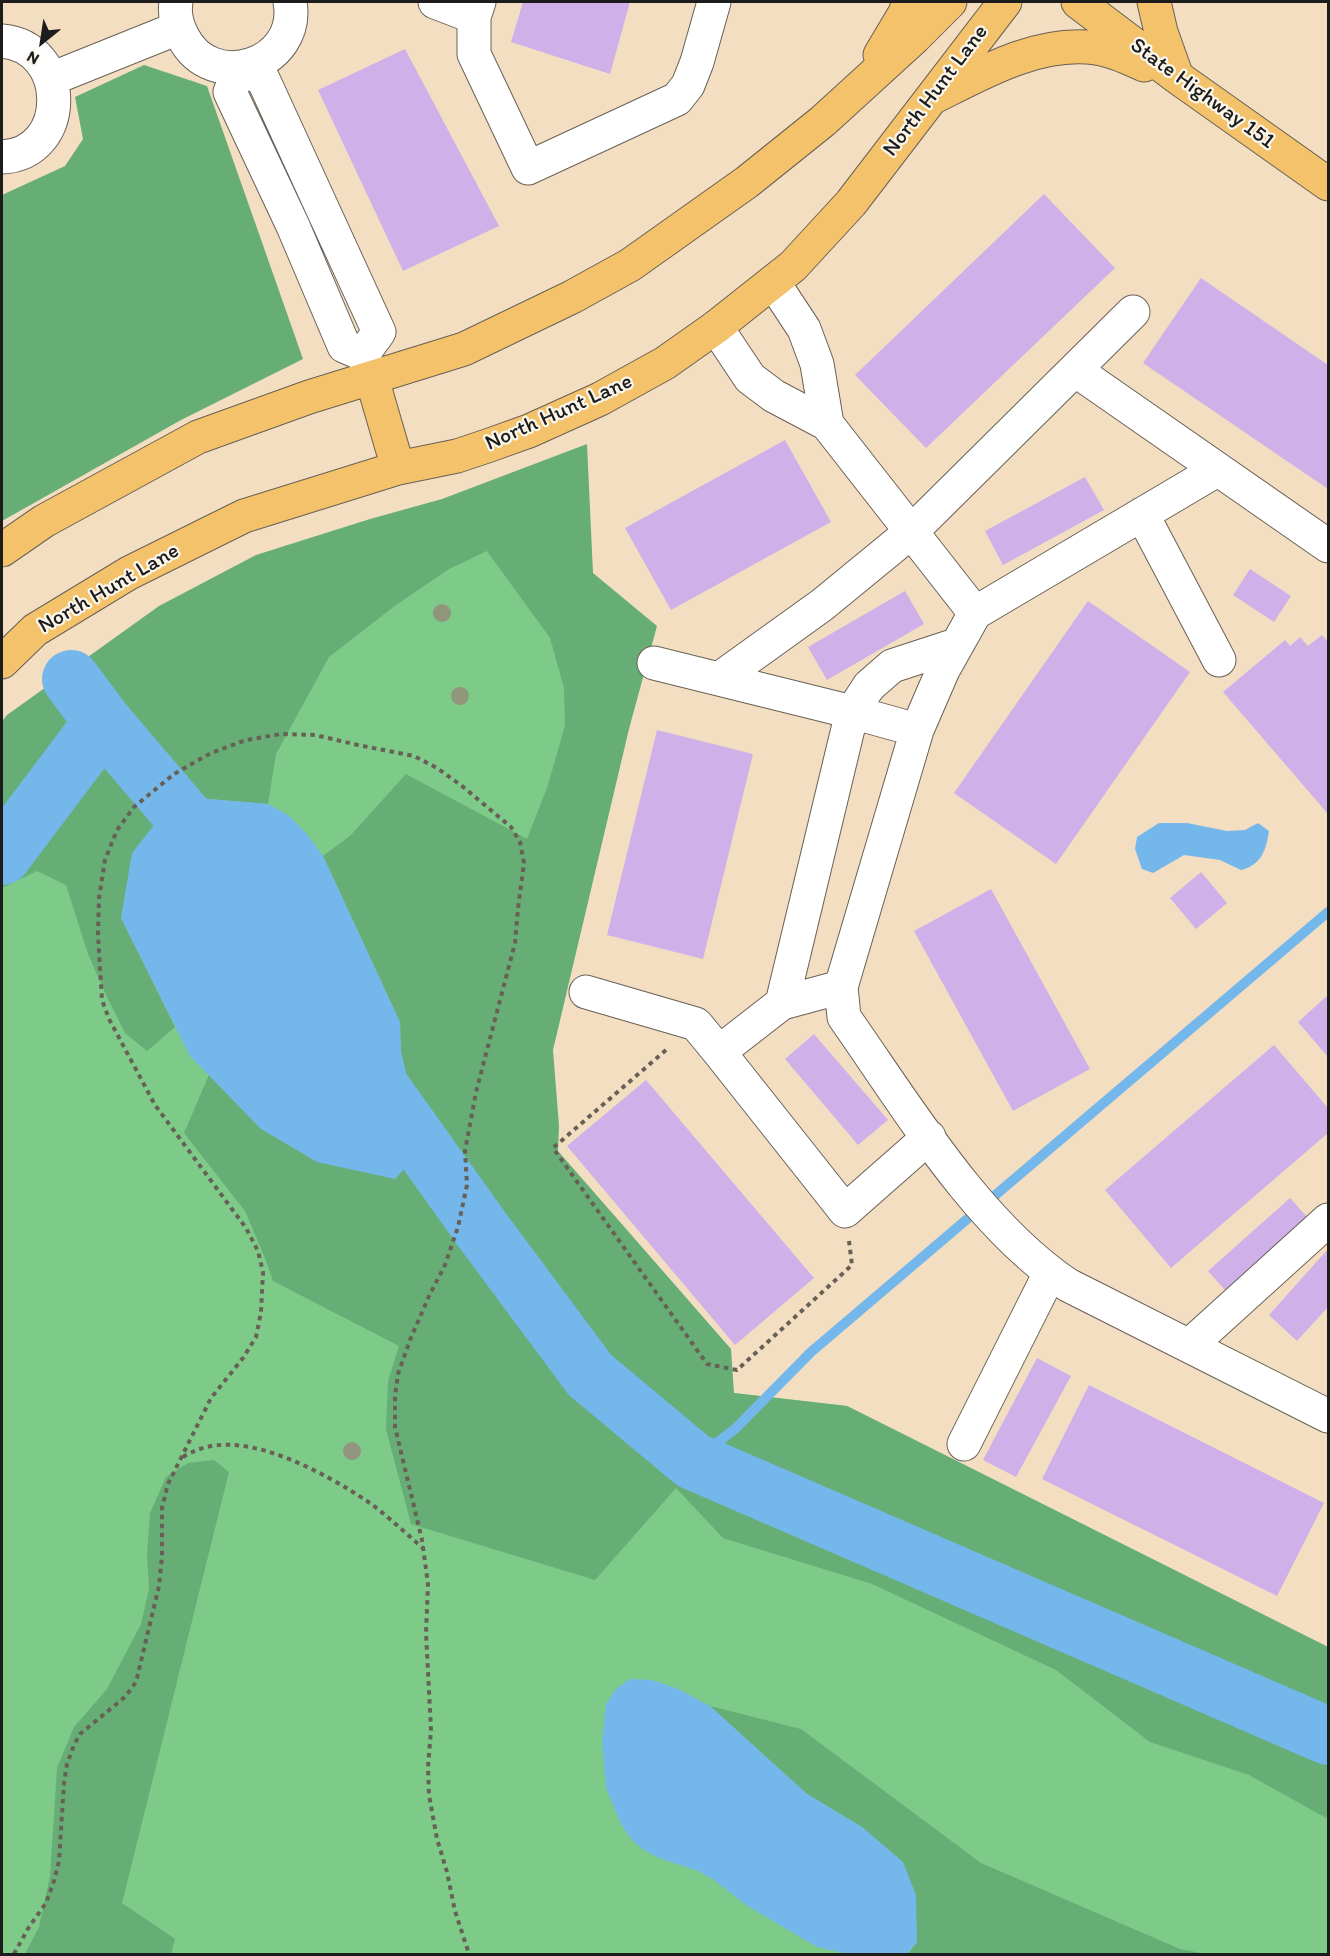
<!DOCTYPE html>
<html>
<head>
<meta charset="utf-8">
<style>
  body { margin:0 }
  #map { position:relative; width:1330px; height:1956px; overflow:hidden; background:#f4dec2; font-family:Itim,sans-serif }
  canvas { display:block }
  .frame { position:absolute; inset:0; border:3px solid #1c1c1c; pointer-events:none }
  .north { position:absolute; left:12px; top:12px; width:60px; height:60px; -webkit-text-stroke:4px #fbf7ec; paint-order:stroke; rotate:210deg; font-size:16px; font-weight:700; line-height:24px; text-align:center; color:#1c1c1c }
  .north::after { content:''; display:block; margin:auto; width:21px; height:27px; background:#1c1c1c; clip-path:polygon(50% 0,100% 100%,50% 72%,0 100%) }
</style>
</head>
<body>
<div id="map">
<canvas width="1330" height="1956"></canvas>
<div class="frame"></div>
<div class="north">N</div>
</div>
<script>
const ctx = document.querySelector('canvas').getContext('2d');
ctx.lineJoin = 'round';
function paint(path, color) { ctx.fillStyle = color; ctx.fill(path, 'evenodd'); }
function stroke(path, color, width, dash) { ctx.strokeStyle = color; ctx.lineWidth = width; ctx.lineCap = dash ? 'butt' : 'round'; ctx.setLineDash(dash || []); ctx.stroke(path); }
function write(font, color, halo, rows, align = 'center') {
  ctx.font = font + ' Itim,sans-serif'; ctx.lineWidth = 4.5; ctx.setLineDash([]); ctx.textBaseline = 'middle'; ctx.strokeStyle = halo; ctx.fillStyle = color; for (const [text, x, y, turn = 0] of rows) {
    ctx.save(); ctx.translate(x, y); ctx.rotate((+turn || 0) * Math.PI / 180); ctx.textAlign = isNaN(turn) ? turn : align; if (halo) ctx.strokeText(text, 0, 0); ctx.fillText(text, 0, 0); ctx.restore();
  }
}
paint(new Path2D(`
  M 506,505 L 607,697 L 499,1117 L 679,1387 L 847,1406 L 1328,1647 L 1328,1954 L 2,1954 L 2,750 Z`), '#7dca89');
paint(new Path2D(`
  M 144,65 L 207,86 L 303,359 L 181,420 L 2,521 L 2,195 L 65,166 L 83,139 L 75,97 Z
  M 587,444 L 593,573 L 657,626 L 629,729 L 553,1050 L 559,1126 L 558,1151 L 731,1349 L 734,1393 L 847,1406 L 1328,1647 L 1328,1819 L 1249,1775 L 1150,1742 L 1056,1670 L 872,1584 L 723,1538 L 676,1488 L 595,1580 L 411,1524 L 386,1429 L 388,1381 L 399,1346 L 273,1281 L 265,1258 L 245,1211 L 184,1133 L 209,1075 L 261,1129 L 417,1155 L 412,1098 L 401,1052 L 400,1022 L 323,856 L 350,836 L 406,774 L 527,839 L 548,785 L 565,725 L 564,688 L 550,638 L 487,551 L 449,569 L 396,605 L 329,657 L 276,754 L 268,804 L 197,798 L 121,918 L 175,1027 L 147,1051 L 125,1033 L 108,999 L 88,954 L 66,885 L 37,871 L 2,888 L 2,721 L 7,715 L 159,606 L 256,555 L 370,519 L 442,499 Z
  M 214,1460 L 229,1472 L 122,1903 L 175,1939 L 171,1954 L 25,1954 L 39,1927 L 50,1876 L 57,1768 L 74,1727 L 107,1689 L 141,1624 L 149,1589 L 147,1555 L 150,1513 L 166,1477 L 188,1463 Z
  M 710,1706 L 801,1729 L 981,1863 L 1180,1949 L 1206,1954 L 908,1954 L 917,1942 L 862,1827 L 807,1794 Z`), '#66ae75');
paint(new Path2D(`
  M 197,798 L 268,804 L 288,815 L 306,833 L 323,856 L 400,1022 L 401,1052 L 412,1098 L 417,1155 L 395,1179 L 317,1162 L 261,1129 L 190,1056 L 121,918 L 132,853 L 162,815 Z
  M 1159,823 L 1187,823 L 1227,831 L 1245,830 L 1258,823 L 1269,831 C 1266,851 1261,865 1241,870 L 1220,860 L 1184,855 L 1153,873 L 1142,869 L 1135,849 L 1137,837 Z
  M 630,1679 L 652,1680 L 678,1689 L 710,1706 L 807,1794 L 862,1827 L 903,1862 L 916,1895 L 917,1942 L 907,1954 L 848,1954 L 817,1947 L 746,1905 L 714,1880 L 698,1871 L 659,1858 L 644,1850 L 632,1840 L 621,1824 L 606,1788 L 602,1742 L 606,1704 L 616,1689 Z`), '#74b7ea');
stroke(new Path2D(`
  M 693,1461 L 735,1429 L 811,1352 L 1328,912`), '#74b7ea', 10);
stroke(new Path2D(`
  M 103,722 L 212,850 L 226,871
  M 2,856 L 103,722 L 71,679
  M 368,1070 L 483,1231 L 590,1375 L 693,1461 L 1328,1736`), '#74b7ea', 58);
paint(new Path2D(`
  M 523,2 L 630,2 L 610,74 L 511,42 Z
  M 405,49 L 499,226 L 403,271 L 318,90 Z
  M 1044,194 L 1115,268 L 926,448 L 855,375 Z
  M 1201,278 L 1328,365 L 1328,489 L 1143,363 Z
  M 785,440 L 831,522 L 671,610 L 625,528 Z
  M 1085,477 L 1104,510 L 1003,565 L 985,531 Z
  M 1250,569 L 1291,596 L 1274,622 L 1233,595 Z
  M 905,591 L 924,624 L 827,680 L 808,647 Z
  M 1088,601 L 1190,672 L 1056,864 L 954,793 Z
  M 1322,635 L 1328,642 L 1328,814 L 1223,692 L 1285,640 L 1290,646 L 1300,637 L 1308,646 Z
  M 657,730 L 753,754 L 703,959 L 607,935 Z
  M 1201,872 L 1227,903 L 1196,929 L 1170,898 Z
  M 991,889 L 1090,1069 L 1013,1111 L 914,931 Z
  M 1328,995 L 1328,1057 L 1298,1022 Z
  M 814,1034 L 888,1120 L 858,1145 L 785,1059 Z
  M 1274,1045 L 1328,1108 L 1328,1133 L 1171,1268 L 1105,1190 Z
  M 646,1080 L 814,1278 L 735,1345 L 567,1146 Z
  M 1290,1198 L 1309,1219 L 1226,1291 L 1208,1271 Z
  M 1328,1249 L 1328,1307 L 1297,1341 L 1269,1315 Z
  M 1037,1358 L 1071,1376 L 1016,1477 L 983,1460 Z
  M 1089,1385 L 1324,1503 L 1277,1596 L 1042,1479 Z`), '#cfb0e9');
const minor = new Path2D(`
  M 176,2 C 174,14 177,26 183,37 C 212,94 301,65 290,2
  M 435,2 L 474,17 L 479,2
  M 474,17 L 474,54 L 528,168 L 677,99 L 688,85 L 697,62 L 714,2
  M 2,41 C 71,47 71,154 2,157
  M 51,79 L 178,28
  M 773,282 L 804,329 L 817,364 L 827,424
  M 716,327 L 750,378 L 774,396 L 827,424 L 975,613
  M 363,354 L 379,332 L 263,79 L 240,68 L 230,92 L 293,226 L 344,346 L 363,354 L 372,379
  M 1075,370 L 1328,546
  M 1217,470 L 975,613 L 943,670 L 917,730 L 841,987 L 844,1017 C 908,1108 976,1223 1068,1285 L 1328,1416
  M 1142,514 L 1219,660
  M 654,663 L 852,712 L 917,730
  M 719,679 L 822,605 L 911,532 L 1133,312
  M 841,987 L 782,1003 L 719,1052 L 845,1211 L 929,1137
  M 586,992 L 696,1024 L 719,1052
  M 782,1003 L 852,712 L 869,686 L 892,666 L 956,645
  M 1189,1346 L 1328,1220
  M 964,1444 L 1050,1273`);
const major = new Path2D(`
  M 1078,2 L 1177,77 L 1328,184
  M 1154,2 L 1161,32 L 1177,77
  M 880,55 L 905,13 L 909,2
  M 938,95 C 985,71 1041,40 1096,48 C 1113,50 1129,58 1144,65
  M 372,379 L 398,468
  M 2,550 L 44,521 L 198,437 L 309,397 L 464,349 L 572,297 L 630,265 L 747,182 L 823,121 L 915,37 L 950,2
  M 2,662 L 35,630 L 129,573 L 244,516 L 398,468 L 457,456 L 487,446 L 529,431 L 600,399 L 665,363 L 716,327 L 793,266 L 851,203 L 1005,2`);
stroke(minor, '#686056', 35);
stroke(major, '#686056', 35);
stroke(new Path2D(`
  M 666,1050 L 553,1148 L 707,1364 L 737,1370 L 852,1265 L 849,1241
  M 183,1457 C 188,1454 194,1451 200,1449 C 250,1431 326,1474 367,1501 C 387,1515 405,1533 424,1549
  M 14,1954 L 29,1927 L 46,1903 L 54,1881 L 59,1861 L 64,1783 L 67,1764 L 74,1745 L 80,1734 L 125,1697 L 136,1682 L 159,1586 L 162,1556 L 162,1508 L 168,1484 L 211,1398 L 243,1358 L 256,1337 L 261,1312 L 263,1272 L 258,1251 L 246,1228 L 155,1105 L 109,1019 L 102,1000 L 98,935 L 99,898 L 105,860 L 117,830 L 134,807 L 174,774 L 211,753 L 246,740 L 281,734 L 315,735 L 358,745 L 414,756 L 437,768 L 462,786 L 511,827 L 520,842 L 524,863 L 518,908 L 515,943 L 476,1092 L 465,1151 L 467,1185 L 458,1227 L 445,1265 L 429,1296 L 410,1340 L 398,1374 L 395,1397 L 395,1427 L 422,1540 L 428,1584 L 426,1633 L 431,1730 L 428,1767 L 429,1795 L 437,1839 L 447,1872 L 455,1911 L 469,1954`), '#686056', 4, [4.5, 4.5]);
stroke(minor, '#fff', 33);
stroke(major, '#f3c26a', 33);
ctx.fillStyle = '#90957c';
for (const [x, y] of [
  [442,613],
  [460,696],
  [352,1451]
]) { ctx.beginPath(); ctx.arc(x, y, 9, 0, 2 * Math.PI); ctx.fill(); }
write('22px', '#1c1c1c', '#fbf7ec', [
  ["North Hunt Lane",936,91,-53],
  ["State Highway 151",1202,94,36],
  ["North Hunt Lane",559,413,-24],
  ["North Hunt Lane",109,589,-30]
]);
</script>
</body>
</html>
